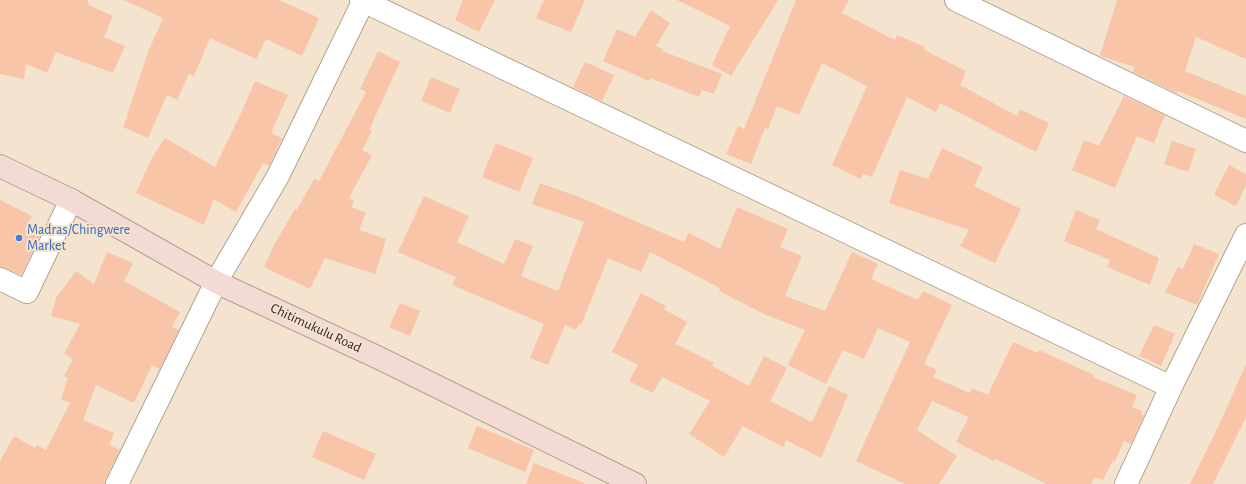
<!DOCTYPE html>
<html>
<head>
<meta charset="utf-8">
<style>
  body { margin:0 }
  canvas { display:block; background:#f4e3ce }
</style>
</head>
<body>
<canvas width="1246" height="484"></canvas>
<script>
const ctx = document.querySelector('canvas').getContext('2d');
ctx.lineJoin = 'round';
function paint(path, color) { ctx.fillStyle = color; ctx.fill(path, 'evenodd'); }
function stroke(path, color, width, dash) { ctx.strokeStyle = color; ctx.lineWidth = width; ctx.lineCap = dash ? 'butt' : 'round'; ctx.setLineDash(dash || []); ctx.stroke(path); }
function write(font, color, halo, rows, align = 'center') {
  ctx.font = font + ' "Alegreya Sans",sans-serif'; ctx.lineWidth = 4; ctx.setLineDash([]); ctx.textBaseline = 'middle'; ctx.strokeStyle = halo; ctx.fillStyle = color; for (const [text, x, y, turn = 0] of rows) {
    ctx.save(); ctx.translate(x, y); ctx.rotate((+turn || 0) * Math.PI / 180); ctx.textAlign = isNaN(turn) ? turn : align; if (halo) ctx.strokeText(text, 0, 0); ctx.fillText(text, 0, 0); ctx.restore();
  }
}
paint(new Path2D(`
  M 0,0 L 87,0 L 89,5 L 113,16 L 104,37 L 125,46 L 113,73 L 56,52 L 47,73 L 26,64 L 24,79 L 0,74 Z
  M 124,0 L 279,0 L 319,18 L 302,56 L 266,39 L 256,59 L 210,38 L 194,76 L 189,74 L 177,100 L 167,95 L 148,138 L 123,127 L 128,116 L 127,115 L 148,52 L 163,18 Z
  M 463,0 L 495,0 L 479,32 L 455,20 Z
  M 544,0 L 585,0 L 571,32 L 536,18 Z
  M 677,0 L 778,0 L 731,76 L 712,65 L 730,26 Z
  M 796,0 L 849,0 L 842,13 L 895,40 L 897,35 L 925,47 L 924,50 L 966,71 L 960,85 L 1017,116 L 1020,109 L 1049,123 L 1036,152 L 940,103 L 936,112 L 907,97 L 872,177 L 863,174 L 861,179 L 832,165 L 867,86 L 822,63 L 799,115 L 777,106 L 768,129 L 765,128 L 751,164 L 726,154 L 738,126 L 744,129 Z
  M 1117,0 L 1246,0 L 1246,59 L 1196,37 L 1185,71 L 1246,96 L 1246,119 L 1178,91 L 1178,93 L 1174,92 L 1133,72 L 1135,67 L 1100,56 Z
  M 651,10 L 670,23 L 656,46 L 663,49 L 662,51 L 722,74 L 714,94 L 702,90 L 699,97 L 650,78 L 649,81 L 603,61 L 617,29 L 635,37 Z
  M 378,51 L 400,62 L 369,130 L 372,131 L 362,150 L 372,155 L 349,198 L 354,201 L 351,207 L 366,213 L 359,230 L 386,239 L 375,274 L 325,258 L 310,289 L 264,267 L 274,245 L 295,209 L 297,210 L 314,179 L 319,181 L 366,92 L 360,89 Z
  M 585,62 L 614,75 L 602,101 L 573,87 Z
  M 431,77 L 460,89 L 450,113 L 421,101 Z
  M 255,81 L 288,95 L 271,133 L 282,138 L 269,166 L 263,163 L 236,212 L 214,199 L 204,225 L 136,193 L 152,158 L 165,138 L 215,167 L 242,111 Z
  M 1124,96 L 1165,115 L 1154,143 L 1137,136 L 1115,188 L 1072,170 L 1084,140 L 1099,146 Z
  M 1172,141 L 1196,149 L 1188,172 L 1164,164 Z
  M 496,143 L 533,158 L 519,192 L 482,177 Z
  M 942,148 L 983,167 L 974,186 L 1021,209 L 995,263 L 960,246 L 969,230 L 889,203 L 900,170 L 928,179 Z
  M 1229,165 L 1246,174 L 1246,185 L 1236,206 L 1214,195 Z
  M 540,183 L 579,197 L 684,242 L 689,233 L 720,249 L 737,207 L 788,229 L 780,247 L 802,256 L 785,296 L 825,311 L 852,252 L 878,264 L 871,279 L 918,300 L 923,291 L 952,305 L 924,364 L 937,370 L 933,377 L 970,393 L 972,388 L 988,395 L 1013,342 L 1038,353 L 1039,350 L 1094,375 L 1093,377 L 1137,395 L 1132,407 L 1142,411 L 1141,414 L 1144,416 L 1131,444 L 1124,441 L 1115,461 L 1113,460 L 1103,480 L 1095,477 L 1091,484 L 1047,484 L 995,459 L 994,461 L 956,442 L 969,417 L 932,401 L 917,430 L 957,456 L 939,484 L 905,484 L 856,461 L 910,342 L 878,328 L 864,359 L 843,350 L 826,384 L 788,365 L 805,330 L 764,314 L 719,291 L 720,288 L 650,252 L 641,272 L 608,258 L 581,325 L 579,324 L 576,330 L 565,325 L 548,365 L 530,358 L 544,324 L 452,285 L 456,277 L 398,252 L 424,196 L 469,216 L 457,242 L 504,264 L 515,239 L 533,246 L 521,276 L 558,291 L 584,222 L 532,204 Z
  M 0,200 L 32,216 L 25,230 L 40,236 L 21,275 L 5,268 L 0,267 Z
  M 1076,210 L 1100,220 L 1096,229 L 1159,258 L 1150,285 L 1107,267 L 1110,260 L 1064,241 Z
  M 1194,244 L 1219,254 L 1197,305 L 1165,292 L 1178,267 L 1183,269 Z
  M 107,252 L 133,263 L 124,281 L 180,312 L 172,327 L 179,330 L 160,369 L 152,365 L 134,403 L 96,385 L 83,420 L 114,433 L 109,445 L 120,450 L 106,478 L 105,484 L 0,484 L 0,461 L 14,436 L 35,448 L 37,445 L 46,450 L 70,403 L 61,399 L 68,378 L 64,376 L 73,359 L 64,354 L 80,324 L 51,316 L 56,298 L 76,271 L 94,284 Z
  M 641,293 L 666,306 L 664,309 L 687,322 L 675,344 L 714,363 L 712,366 L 749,386 L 764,356 L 787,368 L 770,401 L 812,422 L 829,386 L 848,395 L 821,458 L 786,440 L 783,447 L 743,426 L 724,457 L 689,434 L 710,401 L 662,377 L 653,393 L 629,381 L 638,365 L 612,352 Z
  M 400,303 L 420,311 L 410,336 L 389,327 Z
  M 1154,325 L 1175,334 L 1161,366 L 1139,356 Z
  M 1246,364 L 1246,417 L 1239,431 L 1213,484 L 1190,484 L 1220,423 Z
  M 477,426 L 534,450 L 525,472 L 468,448 Z
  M 323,431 L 376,454 L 364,480 L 312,457 Z
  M 534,463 L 584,483 L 584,484 L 526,484 Z`), '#f8c5a8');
const street = new Path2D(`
  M 361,0 L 1171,387
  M 956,0 L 1246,141
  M 0,279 L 27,292 L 71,200
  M 117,484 L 216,282 L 278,176 L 364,0
  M 1126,484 L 1171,387 L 1246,235`);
const secondary = new Path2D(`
  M 0,166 L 71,200 L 216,282 L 379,358 L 635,484`);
stroke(street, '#b2a28e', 24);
stroke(secondary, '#b2a28e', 24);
stroke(street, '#fff', 22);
stroke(secondary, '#f3dad5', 22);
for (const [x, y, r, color] of [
  [19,238,4,"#3f7fe0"]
]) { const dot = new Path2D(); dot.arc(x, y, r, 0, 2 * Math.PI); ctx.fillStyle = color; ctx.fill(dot); stroke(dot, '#f4e3ce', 1.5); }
write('14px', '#366cbe', '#f4e3ce', [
  ["Madras/Chingwere",27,230],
  ["Market",27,246]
], 'left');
write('14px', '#2c261e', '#f4e3ce', [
  ["Chitimukulu Road",316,328,25]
]);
</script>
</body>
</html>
